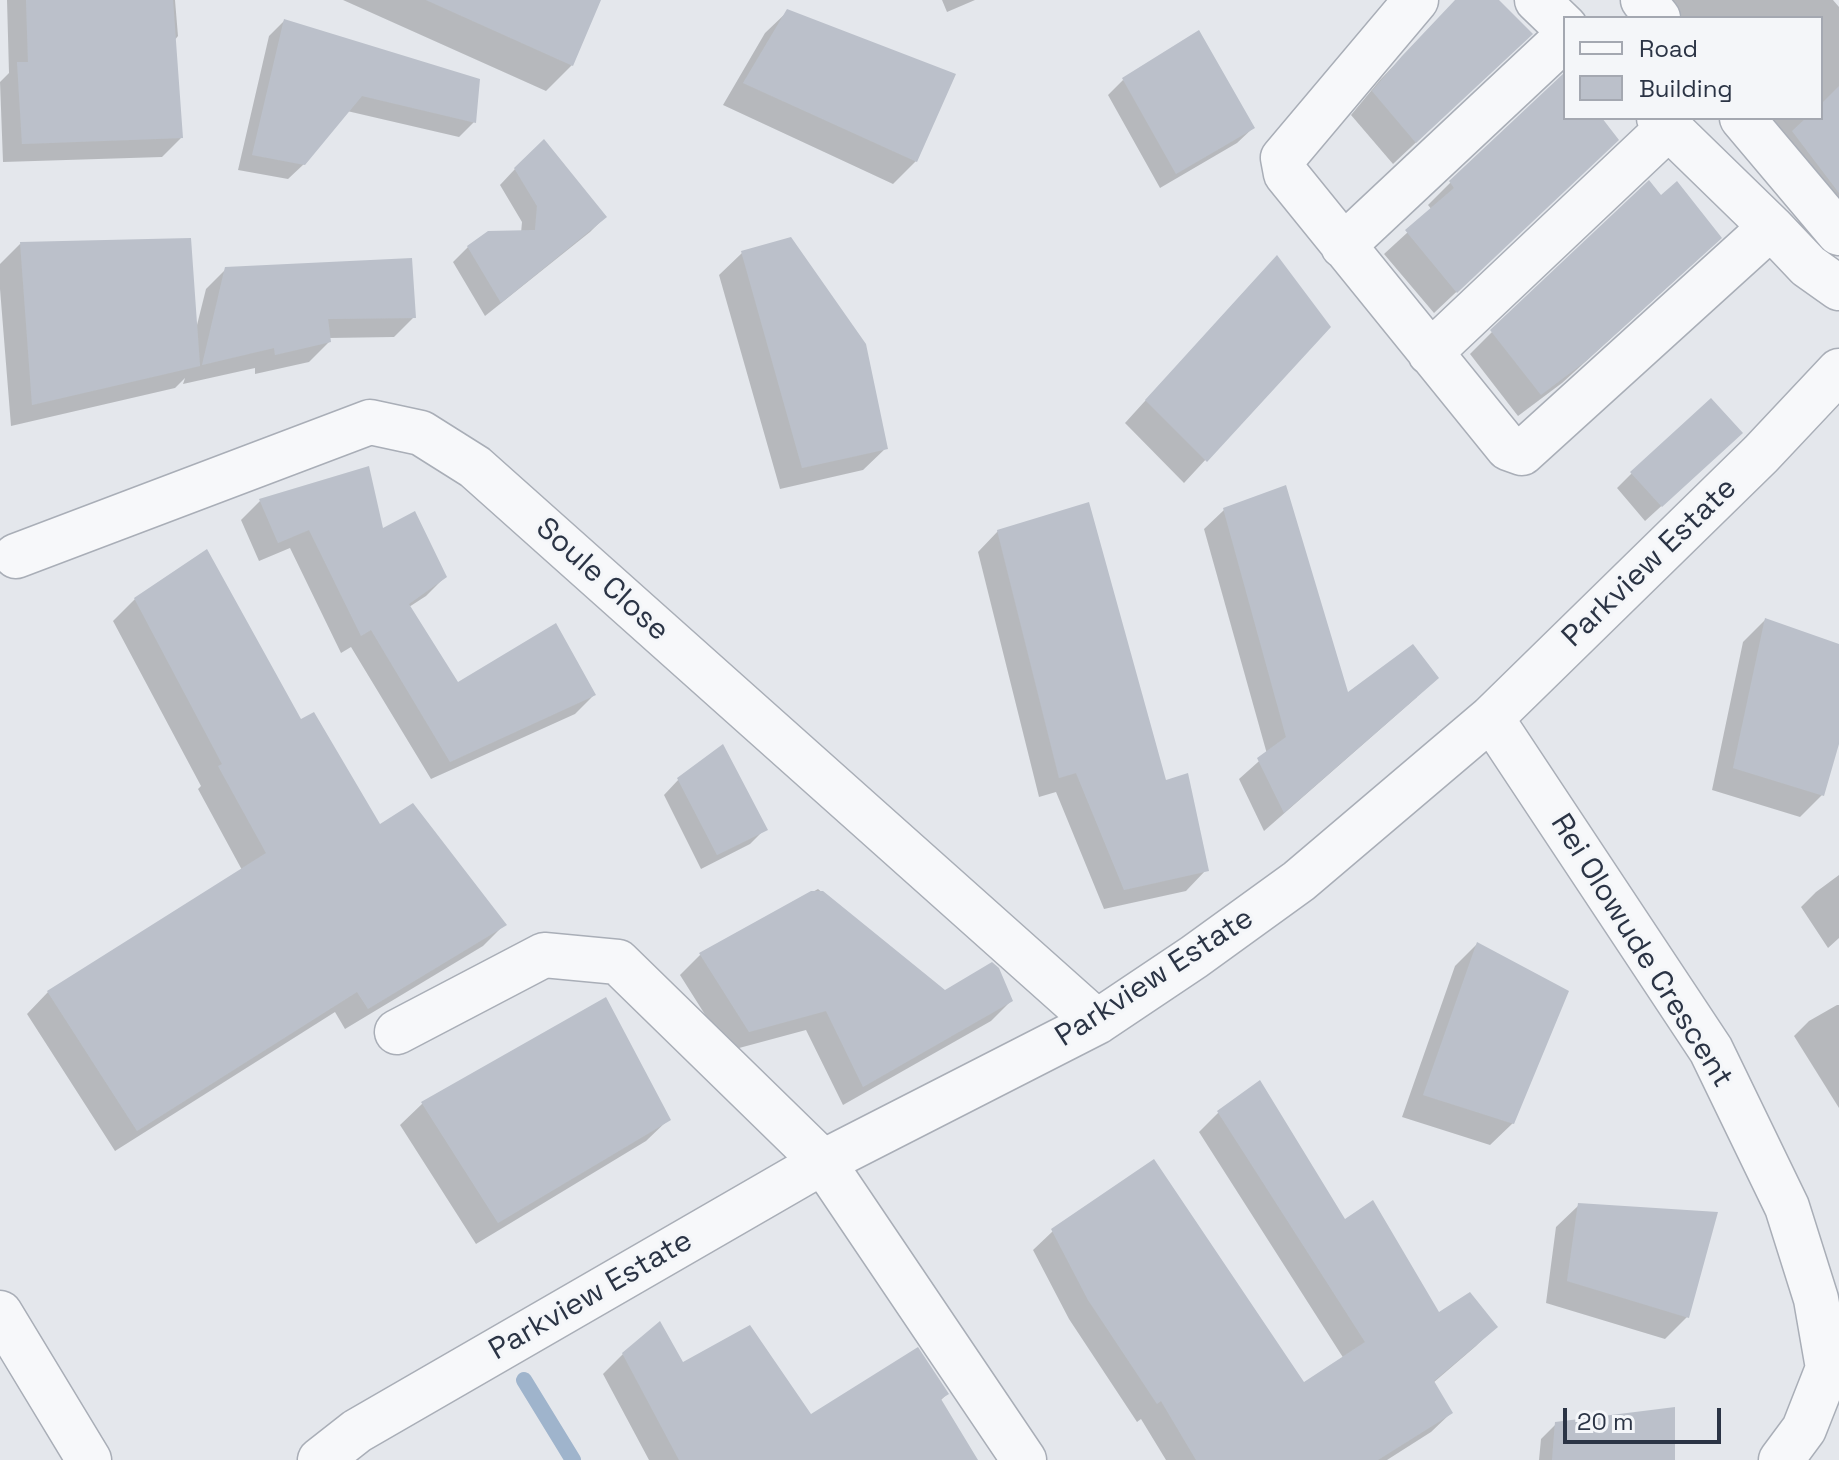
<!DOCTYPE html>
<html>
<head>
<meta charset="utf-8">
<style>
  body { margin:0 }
  #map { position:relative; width:1839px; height:1460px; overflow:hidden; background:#e4e7ec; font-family:"Space Grotesk",sans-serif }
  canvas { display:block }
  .legend { position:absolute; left:1563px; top:16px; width:260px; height:104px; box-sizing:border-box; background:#f4f6f9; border:2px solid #a4a8b1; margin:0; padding:10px 14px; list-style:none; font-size:24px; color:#2b3445 }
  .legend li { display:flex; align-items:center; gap:16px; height:40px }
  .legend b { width:40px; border:2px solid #a4a8b1 }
  .scale { position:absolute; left:1563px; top:1408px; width:158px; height:36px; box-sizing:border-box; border:4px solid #2b3445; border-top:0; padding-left:10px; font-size:24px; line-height:28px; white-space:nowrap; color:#2b3445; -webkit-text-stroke:6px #f4f6f9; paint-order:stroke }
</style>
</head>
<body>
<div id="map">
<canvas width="1839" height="1460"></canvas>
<ul class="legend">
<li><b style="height:10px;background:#f7f8fa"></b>Road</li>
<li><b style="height:22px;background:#bbc0ca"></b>Building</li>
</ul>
<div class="scale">20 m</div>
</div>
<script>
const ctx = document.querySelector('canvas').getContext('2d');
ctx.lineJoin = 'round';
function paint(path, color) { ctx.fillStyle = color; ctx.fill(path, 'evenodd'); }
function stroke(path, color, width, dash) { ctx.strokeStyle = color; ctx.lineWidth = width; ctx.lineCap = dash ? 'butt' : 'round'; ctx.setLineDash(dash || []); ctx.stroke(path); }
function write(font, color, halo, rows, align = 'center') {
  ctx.font = font + ' "Space Grotesk",sans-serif'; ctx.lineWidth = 6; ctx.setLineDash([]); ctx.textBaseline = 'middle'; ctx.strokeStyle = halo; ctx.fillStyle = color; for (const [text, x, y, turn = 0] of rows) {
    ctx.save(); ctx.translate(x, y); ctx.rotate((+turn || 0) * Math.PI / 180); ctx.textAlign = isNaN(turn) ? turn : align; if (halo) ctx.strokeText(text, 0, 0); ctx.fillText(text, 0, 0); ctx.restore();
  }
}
paint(new Path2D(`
  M 7,0 L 175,0 L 178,36 L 174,41 L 181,138 L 162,157 L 3,162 L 0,82 L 9,73 Z
  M 343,0 L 599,0 L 572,65 L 546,91 Z
  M 942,0 L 975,0 L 947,12 Z
  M 1457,0 L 1496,0 L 1508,56 L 1393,164 L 1351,115 L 1380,80 Z
  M 1652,0 L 1833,0 L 1839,7 L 1839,245 L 1750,118 L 1821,118 L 1821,18 L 1667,18 Z
  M 788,11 L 916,161 L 893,184 L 723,105 L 765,33 Z
  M 284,21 L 474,122 L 459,137 L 347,111 L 304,164 L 288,179 L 238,170 L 269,36 Z
  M 1565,75 L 1565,118 L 1600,118 L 1594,162 L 1434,313 L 1384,254 L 1432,210 L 1428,205 L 1450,183 Z
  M 1123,80 L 1253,128 L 1237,143 L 1160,188 L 1108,95 Z
  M 515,169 L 605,217 L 590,232 L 485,316 L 453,262 L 468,247 L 521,233 L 522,222 L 500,185 Z
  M 20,244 L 196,329 L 206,289 L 226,269 L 414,317 L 394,337 L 329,338 L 329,342 L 309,362 L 255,374 L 255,368 L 183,384 L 185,378 L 175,388 L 11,426 L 0,289 L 0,264 Z
  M 742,253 L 886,448 L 863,470 L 780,489 L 719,275 Z
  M 1697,260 L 1562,383 L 1518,416 L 1470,354 L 1492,332 Z
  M 1255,280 L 1328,327 L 1184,483 L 1125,423 Z
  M 1725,448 L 1645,521 L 1617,488 L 1632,473 Z
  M 368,469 L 382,531 L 445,577 L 426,596 L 409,607 L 458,685 L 594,695 L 575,714 L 431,779 L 351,647 L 341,653 L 290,548 L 259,561 L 241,520 L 260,501 Z
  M 1224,510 L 1347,695 L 1417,697 L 1264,831 L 1239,779 L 1267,754 L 1204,529 Z
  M 998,531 L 1165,782 L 1206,870 L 1186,891 L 1104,909 L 1056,792 L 1039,797 L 978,552 Z
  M 135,599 L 301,722 L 379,827 L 504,925 L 483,946 L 345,1029 L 335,1012 L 115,1151 L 27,1014 L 48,992 L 242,870 L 198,789 L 201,786 L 113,621 Z
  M 1765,620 L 1839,646 L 1839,737 L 1822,795 L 1800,817 L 1712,790 L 1743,642 Z
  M 679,779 L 765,829 L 750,844 L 701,869 L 664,795 Z
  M 1839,875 L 1839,938 L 1828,948 L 1801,907 L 1816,892 Z
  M 818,889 L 944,993 L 1011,1001 L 991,1021 L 843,1105 L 806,1030 L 728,1051 L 680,975 L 700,955 Z
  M 1477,944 L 1513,1123 L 1490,1145 L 1402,1117 L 1455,966 Z
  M 1837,1005 L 1839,1005 L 1839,1108 L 1794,1036 L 1809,1021 Z
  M 1260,1083 L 1344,1222 L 1438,1315 L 1495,1327 L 1476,1346 L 1433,1383 L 1451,1413 L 1431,1432 L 1387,1460 L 1166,1460 L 1141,1419 L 1137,1422 L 1069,1319 L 1033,1250 L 1053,1231 L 1303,1385 L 1344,1359 L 1199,1132 L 1218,1113 Z
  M 423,1103 L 669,1119 L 646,1141 L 476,1244 L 400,1125 Z
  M 1579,1205 L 1687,1317 L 1665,1339 L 1546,1303 L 1556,1227 Z
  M 623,1354 L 682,1365 L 810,1417 L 947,1394 L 940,1401 L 975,1460 L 649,1460 L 603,1374 Z
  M 1556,1424 L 1673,1460 L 1539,1460 L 1541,1439 Z`), '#0003');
stroke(new Path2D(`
  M 524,1380 L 573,1460`), '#9fb4cc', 16);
paint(new Path2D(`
  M 26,0 L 173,0 L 183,138 L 22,144 L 17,62 L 28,62 Z
  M 426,0 L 601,0 L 573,66 Z
  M 1455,0 L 1499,0 L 1533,34 L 1416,143 L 1372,91 L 1402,56 Z
  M 787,9 L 956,74 L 917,162 L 743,83 Z
  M 284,19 L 480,79 L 476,123 L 362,96 L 305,165 L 252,155 Z
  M 1199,30 L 1255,128 L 1176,174 L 1122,78 Z
  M 1565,72 L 1565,118 L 1602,118 L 1619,140 L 1457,293 L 1405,230 L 1454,188 L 1449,181 Z
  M 1839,86 L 1839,193 L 1792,131 L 1806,118 L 1821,118 L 1821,104 Z
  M 544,139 L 607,217 L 501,303 L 467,246 L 488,231 L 535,230 L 537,206 L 514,168 Z
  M 1649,180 L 1661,195 L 1677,181 L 1722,238 L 1586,361 L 1541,395 L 1490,330 Z
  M 791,237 L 866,344 L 888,449 L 802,468 L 741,251 Z
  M 191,238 L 200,366 L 32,405 L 20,242 Z
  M 1277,255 L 1331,327 L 1207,462 L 1145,400 Z
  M 412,258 L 416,318 L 328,319 L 331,342 L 275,355 L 274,348 L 202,365 L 225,267 Z
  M 1711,398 L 1743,433 L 1662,507 L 1630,472 Z
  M 369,466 L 383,528 L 415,511 L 447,577 L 409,604 L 458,682 L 556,623 L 596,695 L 450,762 L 371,630 L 361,636 L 309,530 L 278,543 L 259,499 Z
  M 1286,485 L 1348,692 L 1413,644 L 1439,678 L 1284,813 L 1257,758 L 1286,737 L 1223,508 Z
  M 1089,502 L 1166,780 L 1188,773 L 1209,871 L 1124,890 L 1076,773 L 1059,778 L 997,530 Z
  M 207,549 L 301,719 L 314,712 L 380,824 L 413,803 L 507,925 L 368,1009 L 357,992 L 137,1131 L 47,991 L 266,853 L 218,766 L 222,764 L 134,598 Z
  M 1765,618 L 1839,644 L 1839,744 L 1824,796 L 1733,768 Z
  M 723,744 L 768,830 L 717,855 L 677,778 Z
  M 811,891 L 823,891 L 945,990 L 992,962 L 999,968 L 1013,1001 L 863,1087 L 826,1011 L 749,1032 L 699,953 Z
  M 1477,942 L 1569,991 L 1514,1124 L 1423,1095 Z
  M 606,997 L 671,1120 L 498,1223 L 421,1102 Z
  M 1260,1080 L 1345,1219 L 1373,1200 L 1439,1312 L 1470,1292 L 1498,1327 L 1434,1381 L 1453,1413 L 1378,1460 L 1196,1460 L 1161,1401 L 1157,1404 L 1088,1300 L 1051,1229 L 1154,1159 L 1304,1382 L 1365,1342 L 1217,1111 Z
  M 1578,1203 L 1718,1212 L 1689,1318 L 1567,1281 Z
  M 660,1321 L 683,1362 L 750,1325 L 811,1414 L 918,1347 L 949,1394 L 941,1399 L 978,1460 L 679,1460 L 622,1353 Z
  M 1675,1407 L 1675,1460 L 1552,1460 L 1555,1422 Z`), '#bbc0ca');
const minor = new Path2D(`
  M 1416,0 L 1283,158 L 1286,174 L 1508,448 L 1522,453 L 1771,227
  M 1537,0 L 1565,27
  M 1643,0 L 1658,18
  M 1659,118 L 1771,227 L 1808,266 L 1839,288
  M 1742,118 L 1839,233
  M 1343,246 L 1565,38
  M 1430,353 L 1669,127
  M 16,556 L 370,422 L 421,433 L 475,467 L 1097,1022
  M 1491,718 L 1711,1050 L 1787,1207 L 1816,1299 L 1828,1368 L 1804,1429 L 1781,1460
  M 397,1032 L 544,955 L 618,962 L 823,1162 L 1024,1460
  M 0,1313 L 89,1460
  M 320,1460 L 357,1431 L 823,1162 L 1097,1022 L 1194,957 L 1299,881 L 1491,718 L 1761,454 L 1839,371`);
stroke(minor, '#a9aeb7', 47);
stroke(minor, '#f7f8fa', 44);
write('30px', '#2b3445', '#f4f6f9', [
  ["Parkview Estate",1650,563,-44],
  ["Soule Close",602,580,42],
  ["Rei Olowude Crescent",1641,951,58],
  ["Parkview Estate",1155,978,-33],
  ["Parkview Estate",591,1296,-30]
]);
</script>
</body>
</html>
